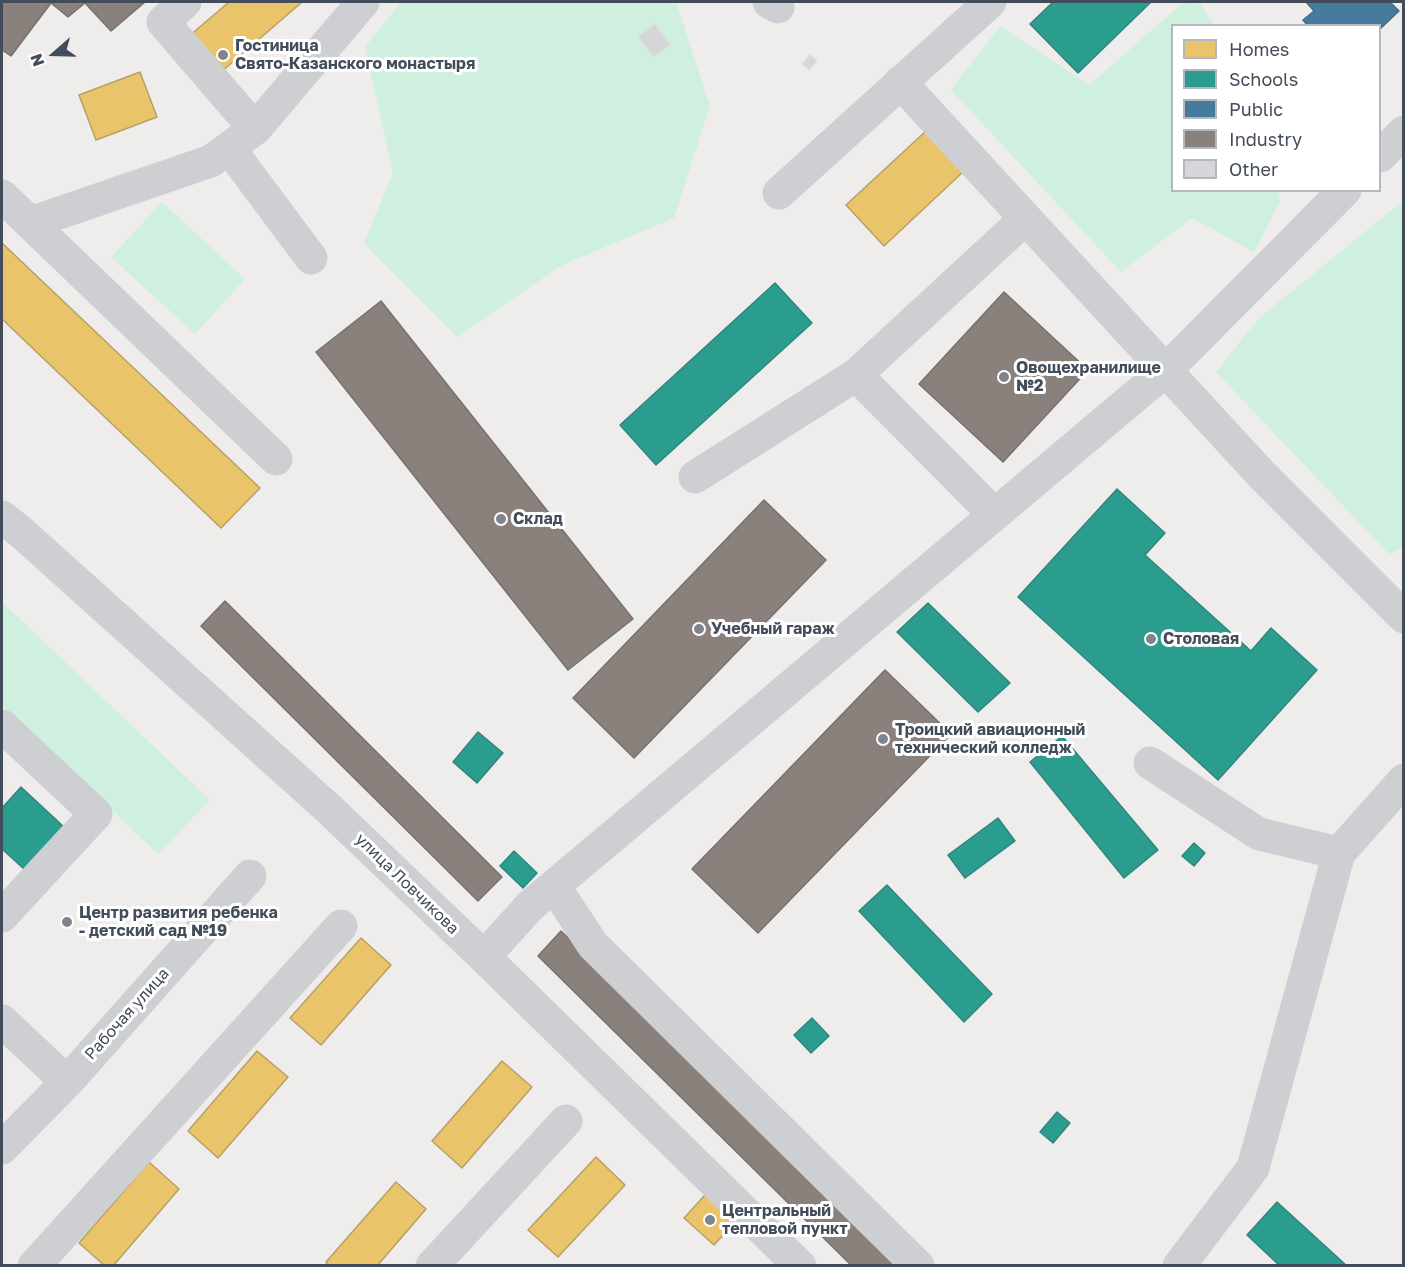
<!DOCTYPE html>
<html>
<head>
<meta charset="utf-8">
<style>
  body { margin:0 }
  #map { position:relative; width:1405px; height:1267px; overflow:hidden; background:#eeedec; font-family:"Golos Text",sans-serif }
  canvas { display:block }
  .frame { position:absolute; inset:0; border:3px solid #434c5a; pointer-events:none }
  .legend { position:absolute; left:1171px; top:24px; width:210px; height:168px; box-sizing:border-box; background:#fff; border:2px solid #b4b7bd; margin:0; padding:8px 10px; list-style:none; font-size:18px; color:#434c5a }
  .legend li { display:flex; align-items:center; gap:12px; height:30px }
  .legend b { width:30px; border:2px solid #b4b7bd }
  .north { position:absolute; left:24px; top:24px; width:60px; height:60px; -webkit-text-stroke:4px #fff; paint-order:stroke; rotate:250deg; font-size:16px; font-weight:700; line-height:24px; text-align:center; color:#434c5a }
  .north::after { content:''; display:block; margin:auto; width:21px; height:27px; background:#434c5a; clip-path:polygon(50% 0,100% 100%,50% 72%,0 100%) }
</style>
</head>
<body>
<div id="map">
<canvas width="1405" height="1267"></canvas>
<div class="frame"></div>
<ul class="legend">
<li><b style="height:16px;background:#e9c46a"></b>Homes</li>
<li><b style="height:16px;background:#2a9d8f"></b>Schools</li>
<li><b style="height:16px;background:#457b9d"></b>Public</li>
<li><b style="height:16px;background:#8a817c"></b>Industry</li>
<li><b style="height:16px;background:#d6d6d8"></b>Other</li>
</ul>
<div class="north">N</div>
</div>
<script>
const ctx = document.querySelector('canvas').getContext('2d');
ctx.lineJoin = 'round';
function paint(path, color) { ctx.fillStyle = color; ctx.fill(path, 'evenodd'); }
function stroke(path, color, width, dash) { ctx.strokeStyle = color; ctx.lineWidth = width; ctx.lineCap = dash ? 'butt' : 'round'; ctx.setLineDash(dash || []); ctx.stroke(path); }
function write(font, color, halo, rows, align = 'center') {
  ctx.font = font + ' "Golos Text",sans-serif'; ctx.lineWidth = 6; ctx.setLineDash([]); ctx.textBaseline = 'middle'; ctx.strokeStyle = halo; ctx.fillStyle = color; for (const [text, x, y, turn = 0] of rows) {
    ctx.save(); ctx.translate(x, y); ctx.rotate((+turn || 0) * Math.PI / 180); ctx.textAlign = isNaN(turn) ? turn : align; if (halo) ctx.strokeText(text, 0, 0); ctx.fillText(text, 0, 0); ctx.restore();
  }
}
paint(new Path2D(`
  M 401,2 L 676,2 L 710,106 L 674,218 L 562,265 L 457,337 L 364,243 L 393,173 L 365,47 Z
  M 1184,2 L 1199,2 L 1214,25 L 1172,26 L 1172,190 L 1278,191 L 1280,201 L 1254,252 L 1192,218 L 1121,272 L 951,90 L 1000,26 L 1089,85 Z
  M 1403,201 L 1404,548 L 1389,554 L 1216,372 L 1259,318 Z
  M 162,202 L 245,279 L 195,334 L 111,257 Z
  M 2,602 L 210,800 L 158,854 L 2,706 Z`), '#cfefdf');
const homes = new Path2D(`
  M 229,2 L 302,2 L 220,73 L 188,37 Z
  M 140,72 L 157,117 L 96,140 L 79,95 Z
  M 927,130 L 964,171 L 884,246 L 846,205 Z
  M 2,243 L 260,488 L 221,528 L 2,319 Z
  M 361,938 L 391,965 L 321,1045 L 290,1018 Z
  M 257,1051 L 288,1077 L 218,1158 L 188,1131 Z
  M 502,1061 L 532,1087 L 462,1168 L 432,1141 Z
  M 596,1157 L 625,1185 L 558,1257 L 528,1230 Z
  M 149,1162 L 179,1189 L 113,1266 L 105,1266 L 79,1243 Z
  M 396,1182 L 426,1209 L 377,1266 L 329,1266 L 326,1262 Z
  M 706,1194 L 736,1221 L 714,1245 L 684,1218 Z`);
paint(homes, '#e9c46a');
stroke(homes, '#b7a065', 1.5);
const schools = new Path2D(`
  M 1053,2 L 1151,2 L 1078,73 L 1030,24 Z
  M 775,283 L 812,323 L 656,465 L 620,425 Z
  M 1117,489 L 1165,533 L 1145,555 L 1251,651 L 1271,628 L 1317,670 L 1218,780 L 1018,597 Z
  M 928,603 L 1010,683 L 978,712 L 897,632 Z
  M 478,732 L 503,753 L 477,783 L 453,762 Z
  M 1062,736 L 1158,850 L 1124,878 L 1030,762 Z
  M 21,787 L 64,827 L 24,869 L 2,849 L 2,808 Z
  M 998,818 L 1015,841 L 965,878 L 948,855 Z
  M 1194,843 L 1205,853 L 1194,866 L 1182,856 Z
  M 514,851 L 537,873 L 523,888 L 500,866 Z
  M 887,885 L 992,994 L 964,1022 L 859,911 Z
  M 812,1018 L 829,1036 L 811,1053 L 794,1035 Z
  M 1057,1112 L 1070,1123 L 1053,1143 L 1040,1132 Z
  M 1277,1202 L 1347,1266 L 1280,1266 L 1247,1235 Z`);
paint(schools, '#2a9d8f');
stroke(schools, '#32857f', 1.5);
const public = new Path2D(`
  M 1306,2 L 1390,2 L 1399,11 L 1380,29 L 1380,26 L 1308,26 L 1303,20 L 1314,11 Z`);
paint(public, '#457b9d');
stroke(public, '#446d89', 1.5);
const industry = new Path2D(`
  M 2,2 L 145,2 L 111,31 L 85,3 L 68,17 L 51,3 L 11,56 L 2,50 Z
  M 1004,292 L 1088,370 L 1003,462 L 919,384 Z
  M 381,301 L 633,619 L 568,670 L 316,352 Z
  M 764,500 L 826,560 L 634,758 L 573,698 Z
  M 225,601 L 502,877 L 478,901 L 201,626 Z
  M 885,670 L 951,734 L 758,933 L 692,869 Z
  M 561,931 L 901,1266 L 852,1266 L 538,956 Z`);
paint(industry, '#8a817c');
stroke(industry, '#757172', 1.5);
const building = new Path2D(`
  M 655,24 L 670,45 L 654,57 L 638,37 Z
  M 810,55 L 817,61 L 809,70 L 802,64 Z`);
paint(building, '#d6d6d8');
stroke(building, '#dfdedf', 1.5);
stroke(new Path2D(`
  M 185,2 L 163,22 L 255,129
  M 769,2 L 778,7
  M 900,82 L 1262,475 L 1404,617
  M 229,148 L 311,258
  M 1380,156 L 1404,132
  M 779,193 L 990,2
  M 2,196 L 276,459
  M 30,223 L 211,161 L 255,129 L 363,2
  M 856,375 L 1025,219
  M 695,477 L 856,375 L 994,514
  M 2,517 L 22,533 L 329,809 L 484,957 L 800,1266
  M 2,726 L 96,814 L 2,916
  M 1150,763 L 1259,834 L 1339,853
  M 554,886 L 593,945 L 918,1266
  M 484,957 L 530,906 L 1165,371 L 1345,190
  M 2,1021 L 67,1082
  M 2,1148 L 67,1082 L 250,876
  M 34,1266 L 341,926
  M 432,1266 L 566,1121
  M 1179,1266 L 1253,1168 L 1339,853 L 1404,780`), '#cdcfd2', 33);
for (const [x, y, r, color] of [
  [223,55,6,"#7f848d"],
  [1004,377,6,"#7f848d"],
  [501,519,6,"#7f848d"],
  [699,629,6,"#7f848d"],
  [1151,639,6,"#7f848d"],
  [883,739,6,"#7f848d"],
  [67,922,6,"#7f848d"],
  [710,1220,6,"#7f848d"]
]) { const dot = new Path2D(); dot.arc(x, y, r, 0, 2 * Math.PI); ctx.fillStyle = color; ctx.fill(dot); stroke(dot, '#fff', 2); }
write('bold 16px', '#434c5a', '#fff', [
  ["Гостиница",235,46],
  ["Свято-Казанского монастыря",235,64],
  ["Овощехранилище",1016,368],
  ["№2",1016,386],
  ["Склад",513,519],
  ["Учебный гараж",711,629],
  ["Столовая",1163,639],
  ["Троицкий авиационный",895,730],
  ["технический колледж",895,748],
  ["Центр развития ребенка",79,913],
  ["- детский сад №19",79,931],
  ["Центральный",722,1211],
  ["тепловой пункт",722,1229]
], 'left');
write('16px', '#434c5a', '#fff', [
  ["улица Ловчикова",407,884,44],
  ["Рабочая улица",127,1014,-48]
]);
</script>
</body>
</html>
